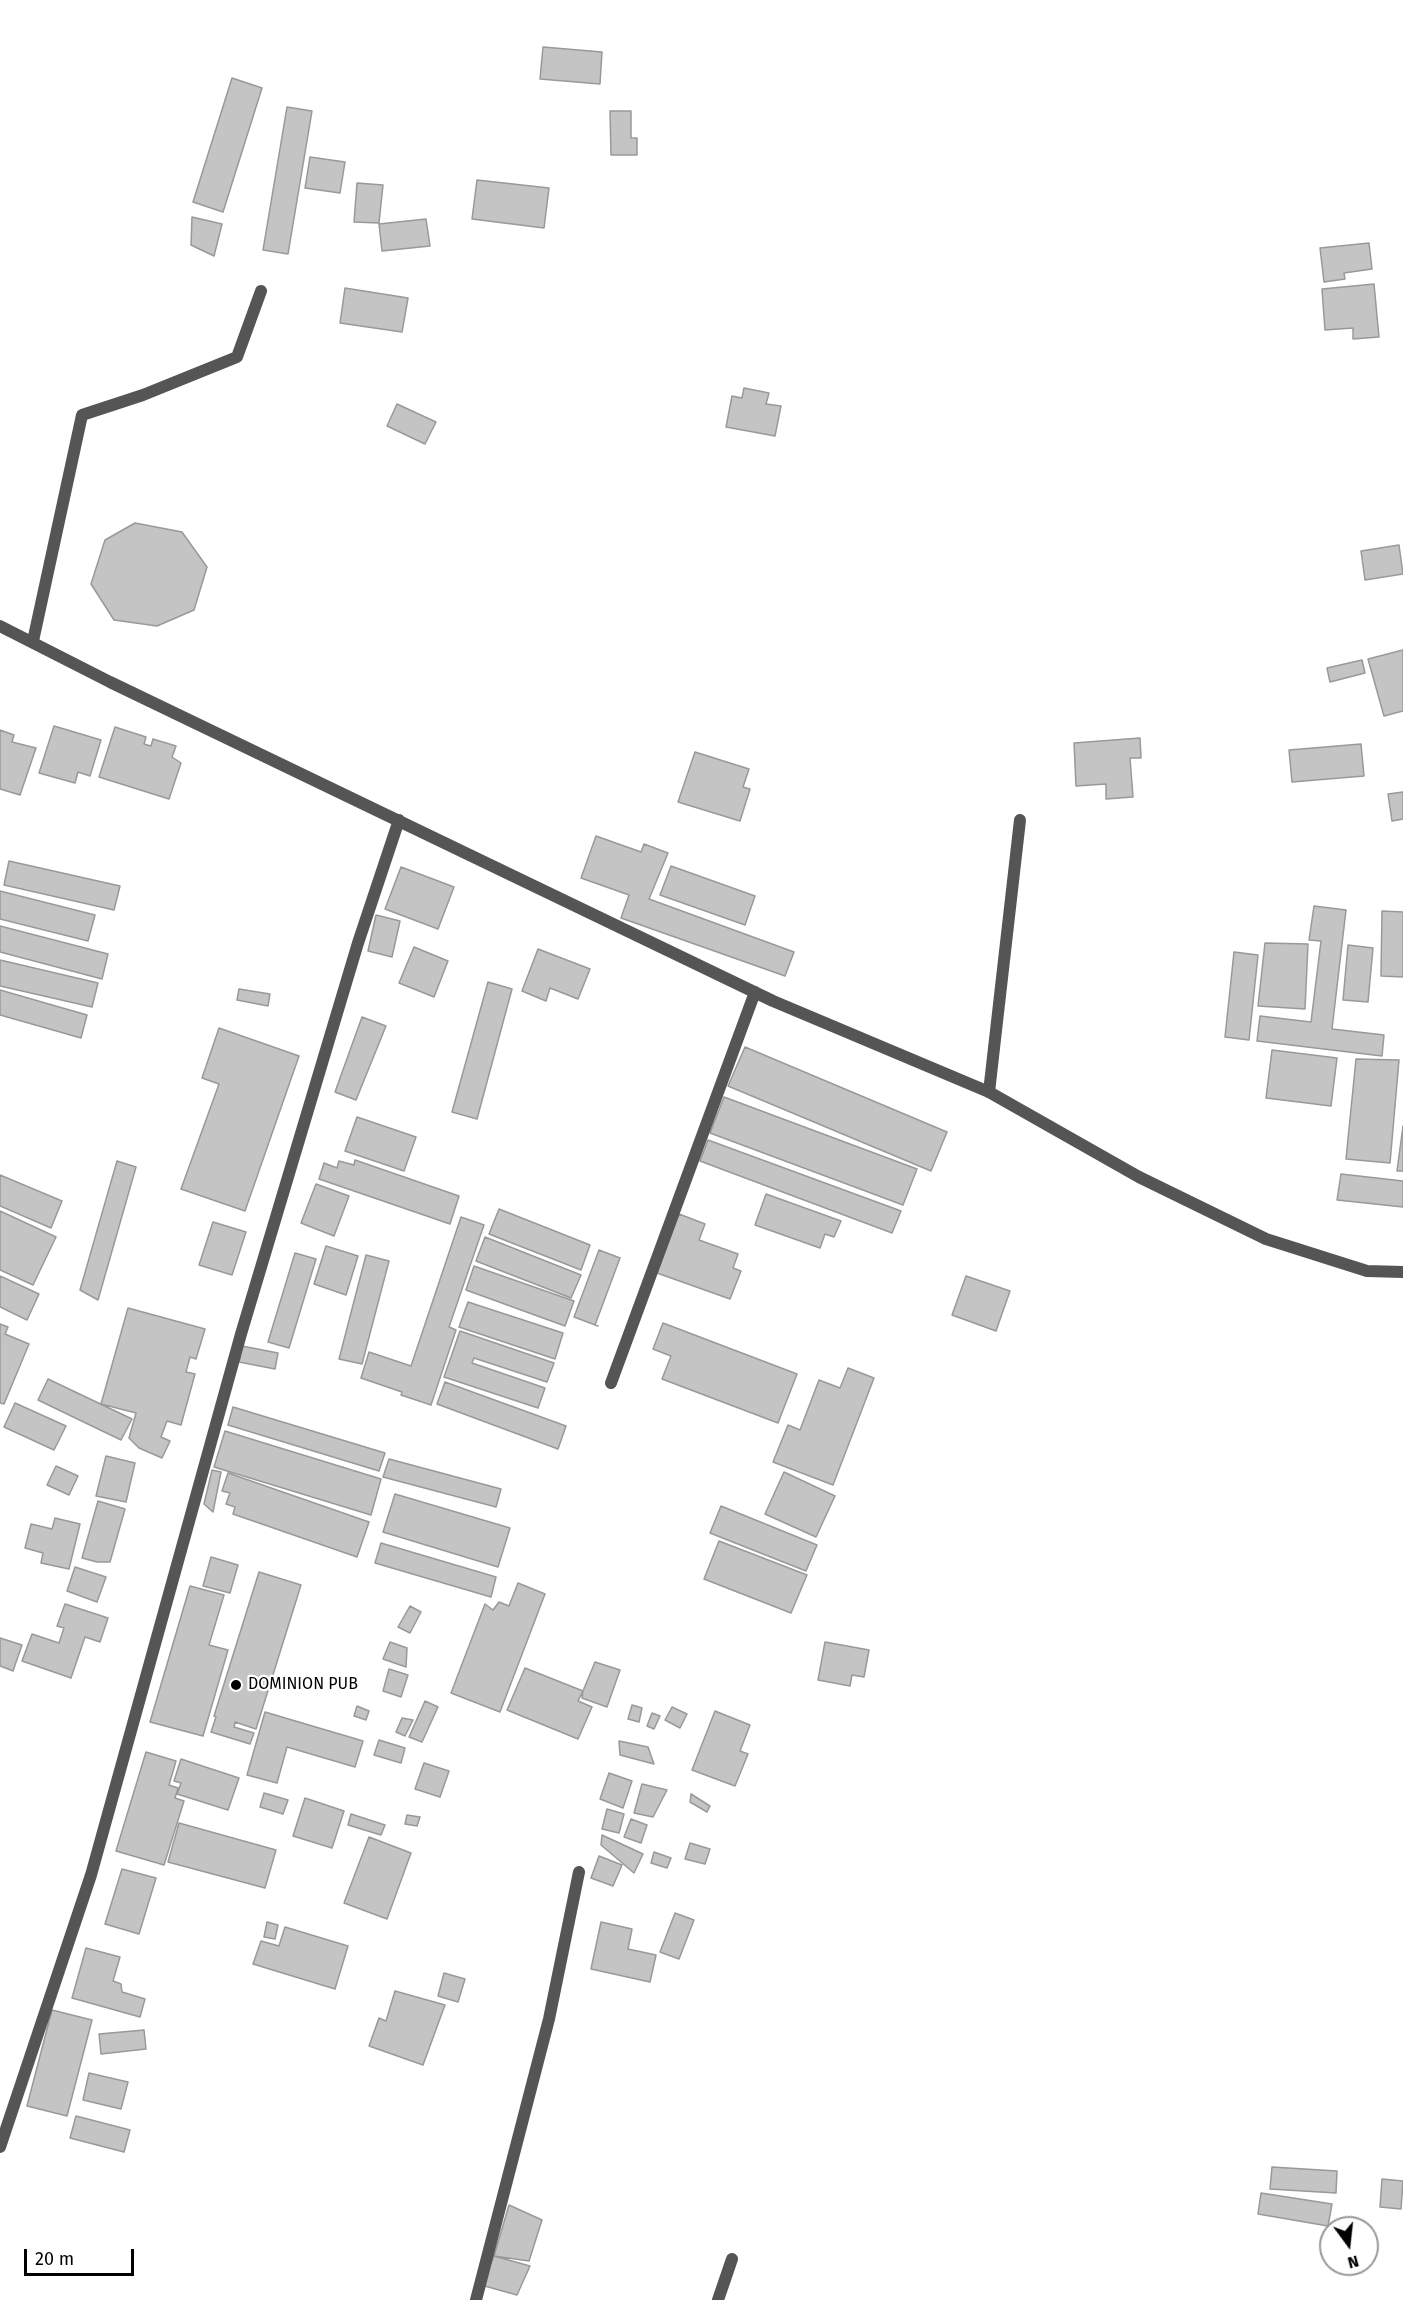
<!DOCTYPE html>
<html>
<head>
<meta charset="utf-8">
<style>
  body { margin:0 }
  #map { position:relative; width:1403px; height:2300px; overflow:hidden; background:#fff; font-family:"Fira Sans",sans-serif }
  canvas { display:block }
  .north { position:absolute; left:1319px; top:2216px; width:60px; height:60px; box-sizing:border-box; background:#fff; border:2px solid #999; border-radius:50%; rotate:165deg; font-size:16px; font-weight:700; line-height:24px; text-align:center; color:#000 }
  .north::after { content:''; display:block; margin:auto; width:21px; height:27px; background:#000; clip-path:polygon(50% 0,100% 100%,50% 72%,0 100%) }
  .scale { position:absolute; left:24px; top:2249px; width:110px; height:27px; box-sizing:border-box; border:3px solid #000; border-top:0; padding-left:8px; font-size:18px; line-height:21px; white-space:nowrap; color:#000; -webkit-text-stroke:4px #fff; paint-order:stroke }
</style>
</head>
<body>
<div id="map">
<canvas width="1403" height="2300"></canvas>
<div class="north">N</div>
<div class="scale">20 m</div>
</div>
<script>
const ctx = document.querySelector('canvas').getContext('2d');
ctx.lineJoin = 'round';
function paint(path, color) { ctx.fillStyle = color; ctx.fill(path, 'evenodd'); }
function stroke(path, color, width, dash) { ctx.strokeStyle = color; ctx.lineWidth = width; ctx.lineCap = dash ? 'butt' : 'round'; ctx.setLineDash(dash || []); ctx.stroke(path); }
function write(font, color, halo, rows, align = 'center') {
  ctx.font = font + ' "Fira Sans",sans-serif'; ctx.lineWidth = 4.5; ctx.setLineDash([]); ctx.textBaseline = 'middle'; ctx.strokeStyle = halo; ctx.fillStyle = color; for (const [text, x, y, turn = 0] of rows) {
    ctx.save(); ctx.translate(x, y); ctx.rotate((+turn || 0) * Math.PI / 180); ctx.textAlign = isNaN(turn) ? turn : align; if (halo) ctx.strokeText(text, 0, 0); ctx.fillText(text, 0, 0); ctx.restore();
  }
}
const building = new Path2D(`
  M 543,47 L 602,52 L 600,84 L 540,79 Z
  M 232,78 L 262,88 L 223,212 L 193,202 Z
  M 287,107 L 312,111 L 288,254 L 263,250 Z
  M 610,111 L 631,111 L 631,138 L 637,138 L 637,155 L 611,155 Z
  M 310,157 L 345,162 L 340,193 L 305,188 Z
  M 477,180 L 549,188 L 544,228 L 472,219 Z
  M 357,183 L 383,185 L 379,223 L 354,222 Z
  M 192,217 L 222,224 L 214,256 L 191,245 Z
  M 426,219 L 430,246 L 382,251 L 379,224 Z
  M 1369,243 L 1372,269 L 1344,273 L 1345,279 L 1324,282 L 1320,248 Z
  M 1374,284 L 1379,337 L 1353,339 L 1353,328 L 1325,330 L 1322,289 Z
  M 345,288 L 408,298 L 402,332 L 340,323 Z
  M 744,388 L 769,393 L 766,404 L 781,406 L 775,436 L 726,427 L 732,396 L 742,398 Z
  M 397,404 L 436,422 L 425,444 L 387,426 Z
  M 135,523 L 182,532 L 207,567 L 194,610 L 157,626 L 114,620 L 91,584 L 105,540 Z
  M 1399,545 L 1403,574 L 1365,580 L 1361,551 Z
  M 1403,650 L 1403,711 L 1384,716 L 1368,659 Z
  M 1362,660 L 1365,673 L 1330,682 L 1327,668 Z
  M 54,726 L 101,740 L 90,776 L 78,772 L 75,783 L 39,773 Z
  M 115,727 L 146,737 L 144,744 L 151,746 L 153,739 L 176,746 L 172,757 L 181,763 L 169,799 L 99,777 Z
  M 0,730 L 14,735 L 12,742 L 36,748 L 20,795 L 0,789 Z
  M 1140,738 L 1141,758 L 1130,758 L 1133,797 L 1106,799 L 1106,784 L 1076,786 L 1074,743 Z
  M 1361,744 L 1364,776 L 1292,782 L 1289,750 Z
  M 695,752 L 749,769 L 743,787 L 750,789 L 740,821 L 678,802 Z
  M 1403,792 L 1403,819 L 1392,821 L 1388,794 Z
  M 596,836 L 641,852 L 644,844 L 668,853 L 649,899 L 794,952 L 785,976 L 621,918 L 629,895 L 581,878 Z
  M 9,861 L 120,886 L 114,910 L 4,885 Z
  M 671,866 L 755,896 L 745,925 L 660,895 Z
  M 401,867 L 454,887 L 438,929 L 385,909 Z
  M 0,891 L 95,915 L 88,941 L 0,919 Z
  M 1314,906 L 1346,910 L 1332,1029 L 1384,1035 L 1382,1056 L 1257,1041 L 1260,1016 L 1311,1022 L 1321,941 L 1309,940 Z
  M 1382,911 L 1403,912 L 1403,977 L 1381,976 Z
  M 376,915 L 400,921 L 392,957 L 368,951 Z
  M 0,926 L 108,954 L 102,979 L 0,952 Z
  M 1265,943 L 1308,944 L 1305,1009 L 1258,1006 Z
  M 1348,945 L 1373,948 L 1368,1002 L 1343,1000 Z
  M 414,947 L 448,961 L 434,997 L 399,983 Z
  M 538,949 L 590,969 L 578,999 L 550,988 L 546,1001 L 522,991 Z
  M 1234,952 L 1258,955 L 1249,1040 L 1225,1037 Z
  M 0,960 L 98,983 L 92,1007 L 0,986 Z
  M 488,982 L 512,989 L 477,1119 L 452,1112 Z
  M 239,989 L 270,994 L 268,1006 L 237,1000 Z
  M 0,990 L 87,1015 L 81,1038 L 0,1015 Z
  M 362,1017 L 386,1026 L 356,1100 L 335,1092 Z
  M 219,1028 L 299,1056 L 245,1211 L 181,1189 L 219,1084 L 202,1078 Z
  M 745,1047 L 947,1132 L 931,1171 L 728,1086 Z
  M 1272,1050 L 1337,1058 L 1331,1106 L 1266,1098 Z
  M 1356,1059 L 1399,1060 L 1390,1163 L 1346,1159 Z
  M 724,1097 L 917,1169 L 903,1205 L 710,1133 Z
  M 357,1117 L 416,1137 L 404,1171 L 345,1151 Z
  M 1403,1126 L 1403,1171 L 1397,1171 Z
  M 708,1140 L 901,1211 L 892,1233 L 700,1161 Z
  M 355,1160 L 459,1196 L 450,1224 L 319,1179 L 324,1163 L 337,1168 L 339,1161 L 354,1165 Z
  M 117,1161 L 136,1167 L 98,1300 L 80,1290 Z
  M 1341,1174 L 1403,1181 L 1403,1207 L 1337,1200 Z
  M 0,1175 L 62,1201 L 51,1228 L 0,1206 Z
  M 316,1184 L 349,1196 L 334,1236 L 301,1223 Z
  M 766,1194 L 841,1221 L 834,1237 L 825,1234 L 820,1248 L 755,1225 Z
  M 499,1209 L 590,1245 L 581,1270 L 489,1234 Z
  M 0,1211 L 56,1237 L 33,1285 L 0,1270 Z
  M 679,1214 L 705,1224 L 699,1240 L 738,1254 L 733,1268 L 741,1271 L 730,1299 L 657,1273 Z
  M 461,1217 L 484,1225 L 449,1327 L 456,1330 L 431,1405 L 401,1395 L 402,1392 L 361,1378 L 369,1352 L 411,1366 Z
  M 213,1222 L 246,1232 L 232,1275 L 199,1265 Z
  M 485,1237 L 581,1275 L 571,1298 L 476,1261 Z
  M 326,1246 L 358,1256 L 346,1295 L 314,1284 Z
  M 599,1250 L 620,1258 L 595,1325 L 598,1326 L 574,1317 Z
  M 295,1253 L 316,1259 L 289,1348 L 268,1342 Z
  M 366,1255 L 389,1261 L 362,1364 L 339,1359 Z
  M 474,1266 L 574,1301 L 565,1326 L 466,1290 Z
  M 0,1276 L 39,1294 L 27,1320 L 0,1307 Z
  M 966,1276 L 1010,1291 L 996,1331 L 952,1315 Z
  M 468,1302 L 563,1333 L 555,1359 L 459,1327 Z
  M 128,1308 L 205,1329 L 196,1359 L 190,1357 L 186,1372 L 195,1374 L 181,1425 L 167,1421 L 161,1437 L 170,1441 L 162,1458 L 139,1448 L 129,1438 L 136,1413 L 101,1404 Z
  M 663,1323 L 797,1374 L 778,1423 L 662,1379 L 671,1356 L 653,1349 Z
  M 0,1324 L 8,1327 L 5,1334 L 29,1344 L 4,1404 L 0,1403 Z
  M 460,1331 L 554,1363 L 547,1382 L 474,1358 L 472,1363 L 545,1388 L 538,1408 L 444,1377 Z
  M 242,1346 L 278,1353 L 275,1369 L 239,1362 Z
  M 848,1368 L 874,1378 L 833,1485 L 773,1462 L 788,1425 L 800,1430 L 819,1380 L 840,1388 Z
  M 48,1379 L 132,1419 L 121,1440 L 38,1400 Z
  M 445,1382 L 566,1426 L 558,1449 L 437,1404 Z
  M 15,1403 L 66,1426 L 54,1450 L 4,1427 Z
  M 233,1407 L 385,1453 L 379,1471 L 228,1425 Z
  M 225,1431 L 381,1479 L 371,1515 L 214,1467 Z
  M 106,1456 L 135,1463 L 126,1502 L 96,1496 Z
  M 389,1459 L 501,1489 L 496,1507 L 383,1477 Z
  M 56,1466 L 78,1476 L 69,1495 L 47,1485 Z
  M 212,1470 L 221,1472 L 213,1512 L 204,1504 Z
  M 784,1472 L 835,1496 L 816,1537 L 765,1514 Z
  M 228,1473 L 369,1522 L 357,1557 L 233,1514 L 235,1507 L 226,1504 L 230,1493 L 222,1491 Z
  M 395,1494 L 510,1528 L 498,1567 L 383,1532 Z
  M 98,1501 L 125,1509 L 110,1562 L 97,1562 L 82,1558 Z
  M 721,1506 L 817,1545 L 806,1571 L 710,1533 Z
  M 55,1518 L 80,1524 L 69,1569 L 41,1563 L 43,1553 L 25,1548 L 31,1524 L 52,1529 Z
  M 719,1541 L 807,1575 L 791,1613 L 704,1579 Z
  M 381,1543 L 496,1577 L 491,1597 L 375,1563 Z
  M 211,1557 L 238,1565 L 230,1593 L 203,1586 Z
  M 75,1567 L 106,1577 L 97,1602 L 67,1591 Z
  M 259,1572 L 301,1585 L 256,1729 L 235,1722 L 234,1727 L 254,1733 L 250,1744 L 211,1732 L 216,1717 L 214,1716 Z
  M 518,1583 L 545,1594 L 500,1712 L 451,1693 L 485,1604 L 493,1610 L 499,1602 L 509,1606 Z
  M 190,1586 L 224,1595 L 209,1645 L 228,1650 L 203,1736 L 150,1722 Z
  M 65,1604 L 108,1618 L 100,1642 L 85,1637 L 71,1678 L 22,1661 L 32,1634 L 59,1643 L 64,1628 L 57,1626 Z
  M 410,1606 L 421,1612 L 410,1633 L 398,1627 Z
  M 0,1638 L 22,1645 L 13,1671 L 0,1666 Z
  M 390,1642 L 407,1648 L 406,1667 L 383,1659 Z
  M 825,1642 L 869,1650 L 864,1677 L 852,1675 L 850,1686 L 818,1680 Z
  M 595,1662 L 620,1670 L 607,1707 L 582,1698 L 583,1691 Z
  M 525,1668 L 583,1691 L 578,1701 L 592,1707 L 578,1739 L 507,1710 Z
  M 389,1669 L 408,1675 L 401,1697 L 383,1691 Z
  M 425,1701 L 438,1707 L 422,1742 L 409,1737 Z
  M 632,1705 L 642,1708 L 639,1722 L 628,1719 Z
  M 357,1706 L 369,1711 L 366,1720 L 354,1716 Z
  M 672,1707 L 687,1714 L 680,1728 L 665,1720 Z
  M 715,1711 L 750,1725 L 740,1751 L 748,1754 L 735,1786 L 692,1770 Z
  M 265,1712 L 363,1741 L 355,1767 L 287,1747 L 277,1783 L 247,1775 Z
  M 652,1713 L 660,1716 L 654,1729 L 647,1726 Z
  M 402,1718 L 413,1720 L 405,1736 L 396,1732 Z
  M 379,1740 L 405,1748 L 401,1763 L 374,1755 Z
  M 619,1741 L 648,1747 L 654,1764 L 620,1755 Z
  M 146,1752 L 176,1761 L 169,1785 L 178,1788 L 175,1798 L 184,1801 L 164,1865 L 116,1851 Z
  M 181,1759 L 239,1778 L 228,1810 L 177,1794 L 181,1783 L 174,1781 Z
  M 424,1763 L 449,1771 L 440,1797 L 415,1789 Z
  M 609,1773 L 632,1781 L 623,1808 L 600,1799 Z
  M 642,1784 L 667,1790 L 653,1817 L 634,1813 Z
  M 264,1793 L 288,1800 L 283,1814 L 260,1807 Z
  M 691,1794 L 710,1806 L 707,1812 L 690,1802 Z
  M 305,1798 L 344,1811 L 332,1848 L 293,1836 Z
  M 607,1809 L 624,1814 L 619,1833 L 602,1829 Z
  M 351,1814 L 385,1825 L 381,1835 L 348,1825 Z
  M 407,1815 L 420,1817 L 417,1826 L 405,1824 Z
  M 631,1819 L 647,1825 L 641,1843 L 624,1837 Z
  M 179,1823 L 276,1850 L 265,1888 L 168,1862 Z
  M 602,1835 L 643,1854 L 634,1873 L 601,1845 Z
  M 369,1837 L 411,1853 L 387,1919 L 344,1903 Z
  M 690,1843 L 710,1849 L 705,1864 L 685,1859 Z
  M 654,1852 L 671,1858 L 667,1868 L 651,1863 Z
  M 599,1856 L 622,1865 L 613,1886 L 591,1878 Z
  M 122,1869 L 156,1878 L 139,1934 L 105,1924 Z
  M 675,1913 L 694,1920 L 679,1959 L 660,1952 Z
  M 267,1922 L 278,1925 L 275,1939 L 264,1937 Z
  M 601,1922 L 632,1929 L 628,1949 L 656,1955 L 650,1982 L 591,1969 Z
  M 285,1927 L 348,1946 L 335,1989 L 253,1964 L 261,1941 L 279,1946 Z
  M 86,1948 L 120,1957 L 113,1981 L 121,1984 L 122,1992 L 145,1999 L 140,2017 L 72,1998 Z
  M 444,1973 L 465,1979 L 458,2002 L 438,1996 Z
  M 395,1991 L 445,2005 L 423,2065 L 369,2046 L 379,2018 L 386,2021 Z
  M 52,2010 L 92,2020 L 67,2116 L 27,2106 Z
  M 144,2030 L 146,2049 L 101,2054 L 99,2034 Z
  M 89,2073 L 128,2082 L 121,2109 L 83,2100 Z
  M 76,2116 L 130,2130 L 124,2152 L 70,2138 Z
  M 1272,2167 L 1337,2171 L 1336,2193 L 1270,2189 Z
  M 1382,2179 L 1403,2181 L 1401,2209 L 1380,2207 Z
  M 1261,2193 L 1332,2204 L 1328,2226 L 1258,2214 Z
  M 509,2205 L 542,2220 L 529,2261 L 494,2256 Z
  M 494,2256 L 530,2266 L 517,2295 L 481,2285 Z`);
paint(building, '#c4c4c4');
stroke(building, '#999', 1.5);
stroke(new Path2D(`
  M 989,1092 L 1020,820`), '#555', 12);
stroke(new Path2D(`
  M 0,626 L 110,682 L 773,1001 L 989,1092 L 1139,1177 L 1266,1239 L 1367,1271 L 1403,1272
  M 33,641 L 82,415 L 143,395 L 237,357 L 261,291
  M 611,1383 L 755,992
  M 0,2147 L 91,1875 L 241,1334 L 358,943 L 399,820
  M 476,2300 L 549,2019 L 579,1872
  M 718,2300 L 732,2259`), '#555', 12);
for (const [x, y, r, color] of [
  [236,1685,6,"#000"]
]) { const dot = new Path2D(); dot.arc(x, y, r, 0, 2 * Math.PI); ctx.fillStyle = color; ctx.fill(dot); stroke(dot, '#fff', 2); }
write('16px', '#000', '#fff', [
  ["DOMINION PUB",248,1685]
], 'left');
</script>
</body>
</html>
